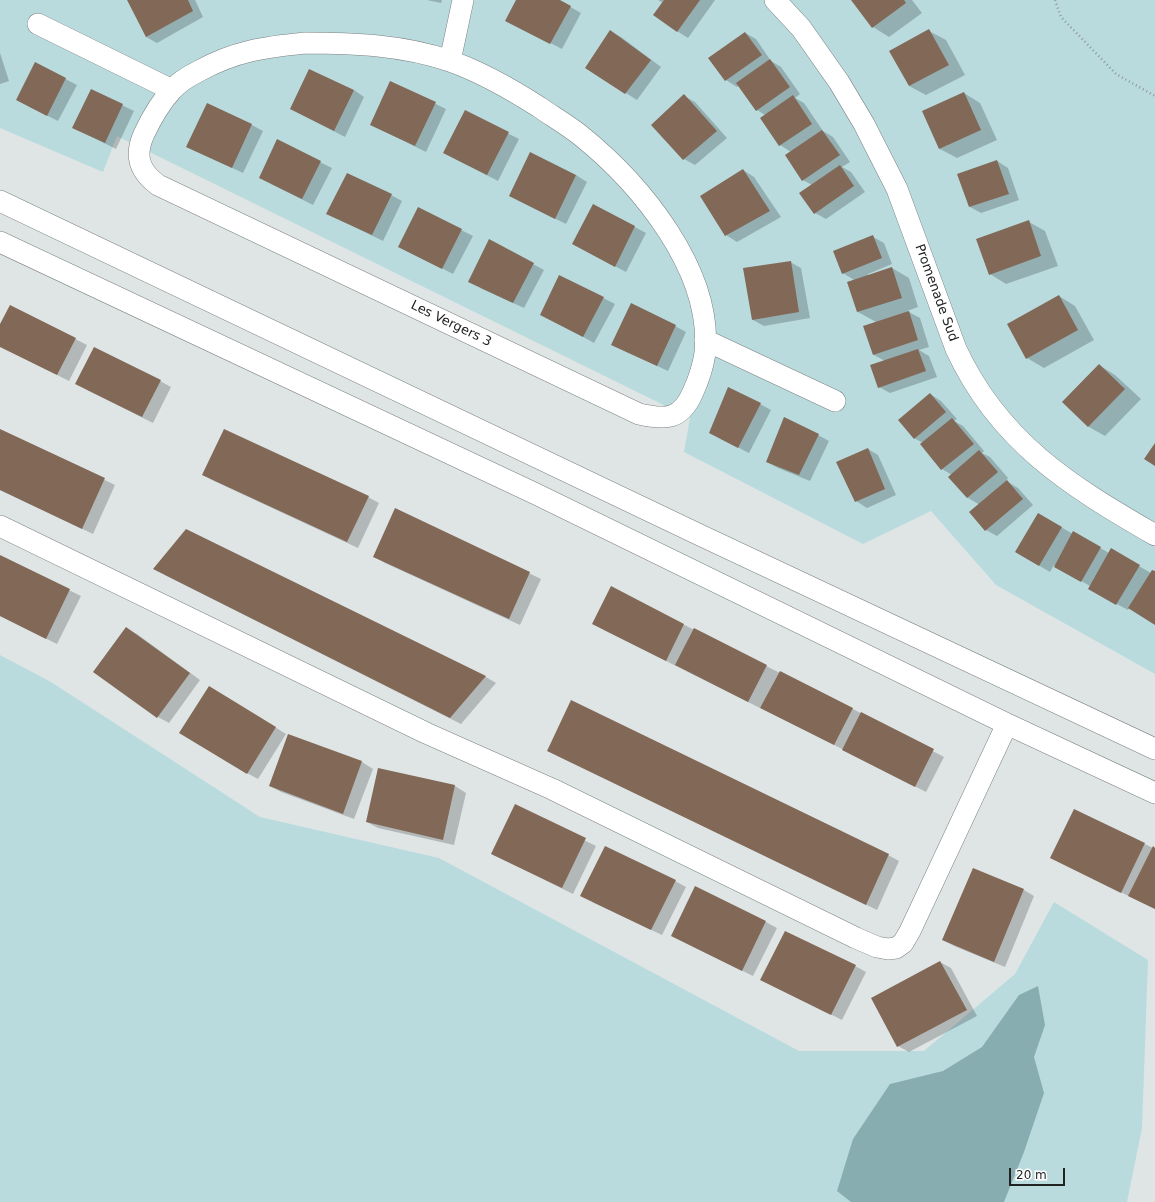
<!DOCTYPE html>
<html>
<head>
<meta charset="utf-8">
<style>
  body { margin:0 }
  #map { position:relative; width:1155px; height:1202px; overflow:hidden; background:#dfe5e5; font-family:"DejaVu Sans",sans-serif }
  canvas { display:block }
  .scale { position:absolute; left:1009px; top:1168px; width:56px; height:18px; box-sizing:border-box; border:2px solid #212323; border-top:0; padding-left:5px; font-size:12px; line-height:14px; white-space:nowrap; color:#212323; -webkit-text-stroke:3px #fff; paint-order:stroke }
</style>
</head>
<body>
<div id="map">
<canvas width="1155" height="1202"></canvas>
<div class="scale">20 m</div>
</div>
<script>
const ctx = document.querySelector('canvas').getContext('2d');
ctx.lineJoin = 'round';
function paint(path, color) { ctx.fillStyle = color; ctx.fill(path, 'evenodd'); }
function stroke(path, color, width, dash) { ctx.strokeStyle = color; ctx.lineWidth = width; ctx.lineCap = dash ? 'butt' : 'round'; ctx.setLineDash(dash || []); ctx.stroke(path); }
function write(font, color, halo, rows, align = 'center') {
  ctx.font = font + ' "DejaVu Sans",sans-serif'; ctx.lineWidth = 3; ctx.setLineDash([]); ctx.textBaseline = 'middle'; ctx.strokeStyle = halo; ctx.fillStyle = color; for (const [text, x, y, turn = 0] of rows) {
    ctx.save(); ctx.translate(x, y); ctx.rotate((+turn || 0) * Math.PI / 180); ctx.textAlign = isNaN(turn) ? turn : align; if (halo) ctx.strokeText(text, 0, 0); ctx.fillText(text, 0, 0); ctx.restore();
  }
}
paint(new Path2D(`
  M 0,0 L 1155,0 L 1155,674 L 996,585 L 931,511 L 863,544 L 684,452 L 690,418 L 117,136 L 103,172 L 0,128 Z
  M 0,655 L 51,682 L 260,817 L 439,858 L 799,1051 L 924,1051 L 1015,974 L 1054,902 L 1148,960 L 1142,1128 L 1127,1202 L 0,1202 Z`), '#b9dbde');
paint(new Path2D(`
  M 1038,986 L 1045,1025 L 1034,1057 L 1044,1093 L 1024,1152 L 1004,1202 L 851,1202 L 837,1191 L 853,1139 L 890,1084 L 943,1071 L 982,1047 L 1019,995 Z`), '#88adb1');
paint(new Path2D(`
  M 128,0 L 195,0 L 203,17 L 157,43 L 146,37 Z
  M 427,0 L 442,0 L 441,3 Z
  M 517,0 L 558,0 L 581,13 L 562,49 L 517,26 Z
  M 658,0 L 715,0 L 688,38 L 677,31 L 663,3 Z
  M 852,0 L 912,0 L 922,13 L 889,37 L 873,27 Z
  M 610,31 L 621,37 L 661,67 L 637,100 L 586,68 Z
  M 929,31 L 946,40 L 965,75 L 926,95 L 909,86 Z
  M 745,33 L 756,39 L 771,61 L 781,67 L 800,94 L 795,98 L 804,103 L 823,131 L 833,137 L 850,162 L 842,167 L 851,172 L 865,192 L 826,219 L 815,213 L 812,185 L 803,180 L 791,152 L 780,145 L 765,115 L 757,110 L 739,85 L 737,87 L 726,80 L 710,58 Z
  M 0,53 L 9,81 L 0,84 Z
  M 35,63 L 77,85 L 58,121 L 28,106 Z
  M 391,82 L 446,109 L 426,152 L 382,130 Z
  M 91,90 L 134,111 L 116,149 L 74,128 Z
  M 354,90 L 364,97 L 345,137 L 291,109 Z
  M 964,93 L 980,103 L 997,140 L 957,158 L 940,149 L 923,111 Z
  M 684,96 L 695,102 L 727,138 L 695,165 L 684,159 Z
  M 465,112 L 519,139 L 498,181 L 455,159 Z
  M 252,125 L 263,131 L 243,173 L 187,147 Z
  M 277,141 L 332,168 L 313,205 L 271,184 Z
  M 997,161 L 1008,168 L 1019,200 L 981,213 L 970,207 Z
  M 743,170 L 754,177 L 781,217 L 737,242 L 726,235 Z
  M 576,175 L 587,182 L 566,224 L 522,202 Z
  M 391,195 L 402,201 L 383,241 L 328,214 Z
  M 593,205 L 646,233 L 626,272 L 585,250 Z
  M 418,208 L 473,236 L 453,274 L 410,252 Z
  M 1029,222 L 1045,231 L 1058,266 L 1006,284 L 990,274 Z
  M 873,237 L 884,243 L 892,264 L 868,274 L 868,276 L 892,268 L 909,278 L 918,307 L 907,311 L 920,318 L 929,347 L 919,350 L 929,356 L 937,377 L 890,393 L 879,387 L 885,361 L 874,355 L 876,322 L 858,312 L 848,282 L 854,280 L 843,273 Z
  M 790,262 L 801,268 L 810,318 L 764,326 L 753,320 Z
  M 533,264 L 544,270 L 524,308 L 480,288 Z
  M 560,276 L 615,304 L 594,343 L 551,319 Z
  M 1059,296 L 1075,306 L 1094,340 L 1044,368 L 1027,358 Z
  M 10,306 L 87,345 L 69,381 L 0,346 L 0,326 Z
  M 675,326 L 686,332 L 668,371 L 623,350 Z
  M 1099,365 L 1115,375 L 1141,399 L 1105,436 L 1089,427 L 1063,402 Z
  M 160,381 L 171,387 L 153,423 L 87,390 Z
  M 930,394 L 941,401 L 957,419 L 954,421 L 963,426 L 984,451 L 982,453 L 990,457 L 1008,478 L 1006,481 L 1018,488 L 1033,505 L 997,536 L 986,530 L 980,505 L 968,498 L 949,477 L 952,475 L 942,469 L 922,444 L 923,443 L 914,438 Z
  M 760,404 L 771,410 L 749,453 L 721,439 Z
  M 0,430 L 115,485 L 93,534 L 0,490 Z
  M 818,435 L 829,441 L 810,481 L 778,468 L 767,462 Z
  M 868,449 L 878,455 L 896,495 L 867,508 L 856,501 Z
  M 203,475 L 368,497 L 379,503 L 358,548 L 214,481 Z
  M 396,509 L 541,579 L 520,625 L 385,563 L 374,556 Z
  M 1038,514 L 1073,534 L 1074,533 L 1109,553 L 1111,550 L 1151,573 L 1155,572 L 1155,624 L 1129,608 L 1128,610 L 1089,589 L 1090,586 L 1054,565 L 1050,572 L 1016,552 Z
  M 187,530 L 486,677 L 496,683 L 461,724 L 165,575 Z
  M 0,556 L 81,596 L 57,644 L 0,616 Z
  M 611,588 L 780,673 L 780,672 L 853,709 L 944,757 L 926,792 L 760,707 L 760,708 L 604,630 Z
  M 126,628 L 137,634 L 200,680 L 169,723 L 158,717 Z
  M 220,693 L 286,734 L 258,779 L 247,773 Z
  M 289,736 L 362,762 L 373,769 L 354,819 L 281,792 L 270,786 Z
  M 548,751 L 888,855 L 899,861 L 877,910 Z
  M 379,769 L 455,786 L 466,793 L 454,845 L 378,828 L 367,822 Z
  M 515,806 L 596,846 L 573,894 L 492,854 Z
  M 1075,810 L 1155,849 L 1155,909 L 1051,858 Z
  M 675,881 L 686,887 L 662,935 L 592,902 Z
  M 1024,890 L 1034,896 L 1005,967 L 954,946 L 943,940 Z
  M 766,922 L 777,928 L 753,976 L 672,936 Z
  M 940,962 L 951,968 L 977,1016 L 909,1052 L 898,1046 Z
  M 855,966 L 866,972 L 842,1020 L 762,980 Z`), '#0003');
paint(new Path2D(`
  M 127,0 L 188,0 L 193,11 L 146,37 Z
  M 516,0 L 560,0 L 571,6 L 550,44 L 505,21 Z
  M 664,0 L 700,0 L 677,32 L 653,15 Z
  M 851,0 L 904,0 L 906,3 L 872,28 Z
  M 929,29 L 949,65 L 909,86 L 889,51 Z
  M 610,30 L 651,60 L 625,94 L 585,68 Z
  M 745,32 L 762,55 L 725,81 L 708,58 Z
  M 770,59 L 790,87 L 756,111 L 736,83 Z
  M 35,62 L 66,78 L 47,116 L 16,100 Z
  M 309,69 L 354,90 L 334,131 L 290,109 Z
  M 390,81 L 436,102 L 415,146 L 370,125 Z
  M 91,89 L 123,104 L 105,143 L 72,128 Z
  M 964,92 L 981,130 L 939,149 L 922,111 Z
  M 684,94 L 717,131 L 683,160 L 651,125 Z
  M 793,95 L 812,124 L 779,146 L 760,118 Z
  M 207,103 L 252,124 L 232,168 L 186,147 Z
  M 465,110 L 509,132 L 487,175 L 443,153 Z
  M 822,130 L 840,155 L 802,181 L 785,155 Z
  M 277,139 L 321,161 L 302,199 L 259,178 Z
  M 530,152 L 576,175 L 555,219 L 509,196 Z
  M 997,160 L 1009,194 L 969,207 L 957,174 Z
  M 840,165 L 854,186 L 814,214 L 799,193 Z
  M 743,169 L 770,211 L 725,236 L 700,196 Z
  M 347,173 L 392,194 L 372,235 L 326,214 Z
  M 593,204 L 635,226 L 615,267 L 572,244 Z
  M 418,207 L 462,229 L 442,269 L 398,247 Z
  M 1029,220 L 1041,256 L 989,275 L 976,239 Z
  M 873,235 L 882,258 L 842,274 L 833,251 Z
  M 489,239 L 534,263 L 513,303 L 468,282 Z
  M 791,261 L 799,312 L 752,320 L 743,268 Z
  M 892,267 L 902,298 L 857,312 L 847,282 Z
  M 559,275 L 604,297 L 583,337 L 540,315 Z
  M 1059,295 L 1078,330 L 1026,359 L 1007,324 Z
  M 631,303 L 676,325 L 657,366 L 611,345 Z
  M 10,305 L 76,338 L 57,375 L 0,347 L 0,324 Z
  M 909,311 L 918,340 L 873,355 L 863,326 Z
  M 94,347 L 161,380 L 142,417 L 75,384 Z
  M 918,349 L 926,371 L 878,388 L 870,365 Z
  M 1099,364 L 1125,389 L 1088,427 L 1062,402 Z
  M 728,387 L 761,403 L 738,448 L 709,433 Z
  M 930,393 L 946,412 L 914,439 L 898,420 Z
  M 784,417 L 819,434 L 799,475 L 766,462 Z
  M 952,418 L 974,444 L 941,470 L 920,444 Z
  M 0,429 L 105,478 L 82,529 L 0,490 Z
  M 224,429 L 369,496 L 347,542 L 202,475 Z
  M 1155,443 L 1155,466 L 1144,459 Z
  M 868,448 L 885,489 L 855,502 L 836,462 Z
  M 979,450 L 998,472 L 967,498 L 948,477 Z
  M 1007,480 L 1023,499 L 985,531 L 969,512 Z
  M 395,508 L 530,572 L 509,619 L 373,557 Z
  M 1038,513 L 1062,527 L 1039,566 L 1015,552 Z
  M 186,529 L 486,676 L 450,718 L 153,569 Z
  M 1073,531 L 1101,547 L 1081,582 L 1054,567 Z
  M 1111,548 L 1140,565 L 1116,605 L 1088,589 Z
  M 0,555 L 70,589 L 46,639 L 0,616 Z
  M 1152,570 L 1155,571 L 1155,625 L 1128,608 Z
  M 611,586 L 684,624 L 666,661 L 592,624 Z
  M 126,627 L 190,673 L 157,718 L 93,672 Z
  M 694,628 L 767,665 L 748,702 L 675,665 Z
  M 780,671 L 853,708 L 834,745 L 760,708 Z
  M 209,686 L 276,727 L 247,774 L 179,733 Z
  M 571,700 L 889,854 L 866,905 L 547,751 Z
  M 861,712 L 934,749 L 915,787 L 842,750 Z
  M 288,734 L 362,761 L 343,814 L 269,786 Z
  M 378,768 L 455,785 L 443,840 L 366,822 Z
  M 515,804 L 586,838 L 562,888 L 491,854 Z
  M 1074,809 L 1145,843 L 1121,893 L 1050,858 Z
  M 605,846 L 676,880 L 651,930 L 580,896 Z
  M 1153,846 L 1155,848 L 1155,909 L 1128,896 Z
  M 973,868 L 1024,889 L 994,962 L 942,940 Z
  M 695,886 L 766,921 L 742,971 L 671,936 Z
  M 785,931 L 856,965 L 831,1015 L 760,980 Z
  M 940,961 L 967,1010 L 897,1047 L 871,998 Z`), '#816857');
const street = new Path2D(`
  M 775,0 L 801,28 L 839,82 L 864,124 L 897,189 L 956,349 C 999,442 1070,486 1155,535
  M 38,24 L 172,90
  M 305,43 C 354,43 403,45 450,61 C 481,72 511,89 539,107 C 552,116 567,125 580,135 C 641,184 713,271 705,353 C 703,367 699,379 693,392 C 681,420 666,420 639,414 L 158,185 C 139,171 134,156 144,134 C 151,119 160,103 172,90 C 179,82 189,76 199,71 C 235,51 265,47 305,43 Z
  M 450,61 L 463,0
  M 0,201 L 702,536 L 1155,749
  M 0,242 L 536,494 L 1007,724 L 1155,793
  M 705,340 L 835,401
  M 0,526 L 426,733 L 552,789 L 856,938 L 877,947 L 888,949 L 896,948 L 903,943 L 910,931 L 1007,724`);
stroke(street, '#7b8081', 22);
stroke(new Path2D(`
  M 1055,0 L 1061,17 L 1116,74 L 1155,96`), '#929696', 2.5, [1, 3]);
stroke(street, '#fff', 21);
write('13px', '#212323', '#fff', [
  ["Promenade Sud",936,293,70],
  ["Les Vergers 3",451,324,26]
]);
</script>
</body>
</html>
